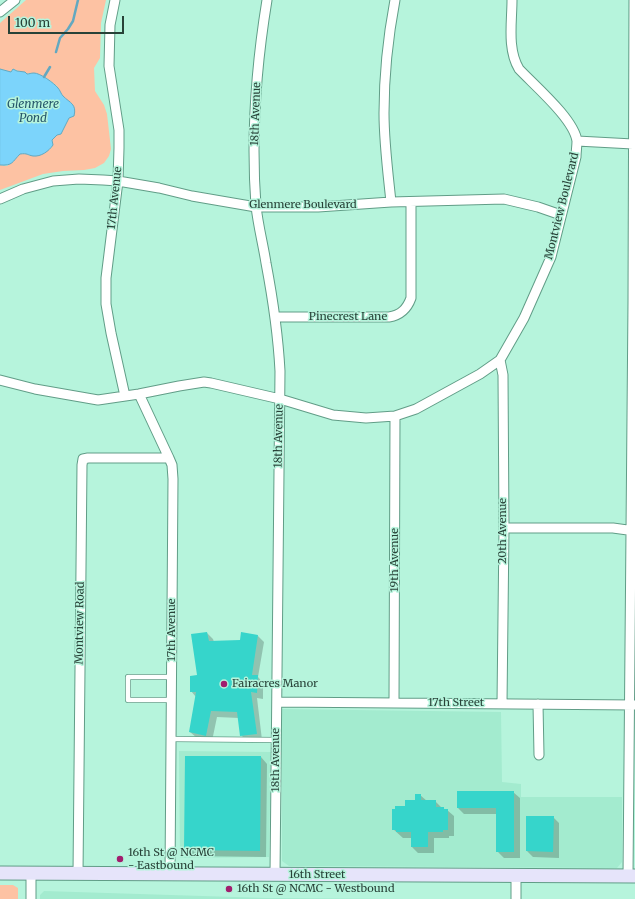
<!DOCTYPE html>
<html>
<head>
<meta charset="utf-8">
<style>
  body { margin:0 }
  #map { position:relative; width:635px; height:899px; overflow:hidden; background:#b6f4dc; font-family:Merriweather,serif }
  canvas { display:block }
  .scale { position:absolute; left:8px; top:16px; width:116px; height:18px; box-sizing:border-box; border:2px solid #284238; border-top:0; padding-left:5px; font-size:12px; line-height:14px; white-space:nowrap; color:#284238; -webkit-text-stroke:3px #b6f4dc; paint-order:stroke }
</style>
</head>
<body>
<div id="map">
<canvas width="635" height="899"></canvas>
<div class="scale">100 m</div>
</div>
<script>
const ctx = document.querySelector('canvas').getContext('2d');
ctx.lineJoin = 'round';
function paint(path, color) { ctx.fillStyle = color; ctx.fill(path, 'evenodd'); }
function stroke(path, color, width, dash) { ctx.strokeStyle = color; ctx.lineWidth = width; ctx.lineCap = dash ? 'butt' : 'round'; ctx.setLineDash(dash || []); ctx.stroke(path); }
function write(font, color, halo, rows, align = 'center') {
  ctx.font = font + ' Merriweather,serif'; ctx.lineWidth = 3; ctx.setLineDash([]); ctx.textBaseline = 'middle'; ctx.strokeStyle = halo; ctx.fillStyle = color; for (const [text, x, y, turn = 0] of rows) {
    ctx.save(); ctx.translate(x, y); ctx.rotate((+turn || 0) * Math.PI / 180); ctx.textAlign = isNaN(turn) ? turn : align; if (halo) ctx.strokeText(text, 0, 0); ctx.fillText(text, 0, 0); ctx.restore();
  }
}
paint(new Path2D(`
  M 282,709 L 501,712 L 502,782 L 521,784 L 521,797 L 622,797 L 622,862 L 617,868 L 289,866 L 282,861 Z
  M 179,751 L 271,752 L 269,857 L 180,858 Z
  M 44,891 L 266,898 L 404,899 L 40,899 L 40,895 Z`), '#a3ebcf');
paint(new Path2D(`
  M 26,0 L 106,0 L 101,23 L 100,58 L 94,68 L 95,91 L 104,105 L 107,114 L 111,149 L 109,156 L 104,163 L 95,168 L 84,170 L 63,171 L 43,174 L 0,190 L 0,165 L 7,166 L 20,154 L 50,149 L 53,145 L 52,140 L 57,135 L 61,134 L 69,118 L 74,116 L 57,86 L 48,79 L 34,73 L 27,74 L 13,69 L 11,72 L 0,69 L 0,23 Z
  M 0,885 L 13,885 L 18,888 L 18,899 L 0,899 Z`), '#fdc2a3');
const water = new Path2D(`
  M 0,69 L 11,72 L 13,69 L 17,71 L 25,72 L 27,74 C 29,74 31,73 34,73 C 40,73 54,83 58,88 C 60,90 61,94 63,96 C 70,103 77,104 74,116 L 69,118 L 61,134 L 57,135 L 52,140 L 53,145 C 49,151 41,157 33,156 C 27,155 28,153 20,154 C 12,162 13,166 0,165 Z`);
paint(water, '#7cd4fb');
stroke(water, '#63a8c0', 1);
paint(new Path2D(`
  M 207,633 L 213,639 L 214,642 L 240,641 L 258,636 L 264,642 L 258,677 L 263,683 L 263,699 L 257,698 L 262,740 L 248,742 L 241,735 L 239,718 L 217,717 L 212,741 L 197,738 L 190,732 L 196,697 L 191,691 L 198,676 Z
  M 261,757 L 267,764 L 266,857 L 191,856 L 185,850 Z
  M 513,792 L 520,798 L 520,858 L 504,858 L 498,852 L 497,814 L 464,814 L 458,808 Z
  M 420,795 L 427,801 L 435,801 L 442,808 L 447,810 L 454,816 L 454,836 L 449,836 L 449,838 L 434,838 L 434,853 L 418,853 L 412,847 L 412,838 L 403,838 L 393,829 L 406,807 L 416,801 Z
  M 553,817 L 559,823 L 559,858 L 533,857 L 527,851 Z`), '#0003');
stroke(new Path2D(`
  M 56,52 L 60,38 L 68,29 L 73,21 L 78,0
  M 44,77 L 50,67`), '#63a8c0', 2.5);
paint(new Path2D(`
  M 207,632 L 209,641 L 240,640 L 241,632 L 258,635 L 252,675 L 258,675 L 257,693 L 251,692 L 257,734 L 240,736 L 237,712 L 211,711 L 206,736 L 189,732 L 196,692 L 190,692 L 190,676 L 197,675 L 191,634 Z
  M 185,756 L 261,756 L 260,851 L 184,850 Z
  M 457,791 L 514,791 L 514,852 L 496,852 L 496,808 L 457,808 Z
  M 415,794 L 421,794 L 421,800 L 436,800 L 436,807 L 444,807 L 444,809 L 448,809 L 448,830 L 443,830 L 443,832 L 428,832 L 428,847 L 411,847 L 411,832 L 396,832 L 396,830 L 392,830 L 392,809 L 395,809 L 395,806 L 405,806 L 405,800 L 415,800 Z
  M 526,816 L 554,816 L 553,852 L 526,851 Z`), '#36d5cb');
const service = new Path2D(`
  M 171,700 L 128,700 L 128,677 L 171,677
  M 171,739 L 276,740`);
const minor = new Path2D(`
  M 115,0 L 110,25 L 109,66 L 119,130 L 119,148 L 118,181 L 106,278 L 106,304 L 111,333 L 125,396
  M 267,0 C 256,67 251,138 256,206 C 258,225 263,244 266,263 C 273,300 278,333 280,371 L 275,874
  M 0,12 L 15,0
  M 577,141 L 633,144
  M 0,199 L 23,189 L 53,181 L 79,179 L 103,180 L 118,181 L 159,188 L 192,196 L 256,207 L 318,207 L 391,202 L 504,199 L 538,207 L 561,215
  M 391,202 C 388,173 384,143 384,113 C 384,75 388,37 395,0
  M 276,317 L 389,317 C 401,315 407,309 411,298 L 411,202
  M 500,360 L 503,375 L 504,528 L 502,703
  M 0,380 L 35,389 L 98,400 L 139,394 L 179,386 L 204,382 L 211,383 L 280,399 L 333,415 L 366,418 L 395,416 L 416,409 L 480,374 L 500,360 L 524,318 L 551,257 L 576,157 C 576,152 577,146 577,141 C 574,119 535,86 519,69 C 507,49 512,22 512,0
  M 139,394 L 169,458 L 172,465 L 173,479 L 170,874
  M 504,528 L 613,528 L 635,531
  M 277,702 L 635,705
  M 394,703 L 395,416
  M 538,704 L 539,755
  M 31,873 L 31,899
  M 78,873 L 82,465 L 83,459 L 88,458 L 169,458
  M 516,876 L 516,899
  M 628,876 L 633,301 L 634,0`);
const secondary = new Path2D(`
  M 0,873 L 635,876`);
stroke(service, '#619d87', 6);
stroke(minor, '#619d87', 11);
stroke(secondary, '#619d87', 15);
stroke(service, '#fff', 4.5);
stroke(minor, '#fff', 9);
stroke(secondary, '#e6e4fa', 13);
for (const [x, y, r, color] of [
  [224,684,4,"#a11e6e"],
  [120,859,4,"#a11e6e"],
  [229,889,4,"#a11e6e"]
]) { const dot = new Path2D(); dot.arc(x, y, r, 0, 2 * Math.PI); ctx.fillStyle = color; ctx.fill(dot); stroke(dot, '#b6f4dc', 1.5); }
write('11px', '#284238', '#b6f4dc', [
  ["18th Avenue",256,114,-88],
  ["17th Avenue",115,198,-84],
  ["Glenmere Boulevard",303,205],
  ["Montview Boulevard",562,206,-76],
  ["Pinecrest Lane",348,317],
  ["18th Avenue",279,436,-89],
  ["20th Avenue",503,531,-90],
  ["19th Avenue",395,560,-90],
  ["Montview Road",80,623,-89],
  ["17th Avenue",172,630,-90],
  ["17th Street",456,703],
  ["18th Avenue",276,760,-90],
  ["16th Street",317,875]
]);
write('11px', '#284238', '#b6f4dc', [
  ["Fairacres Manor",232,684],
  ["16th St @ NCMC",128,853],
  ["- Eastbound",128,866],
  ["16th St @ NCMC - Westbound",237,889]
], 'left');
write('italic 12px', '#26566b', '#b6f4dc', [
  ["Glenmere",33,105],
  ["Pond",33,119]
]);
</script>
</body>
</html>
